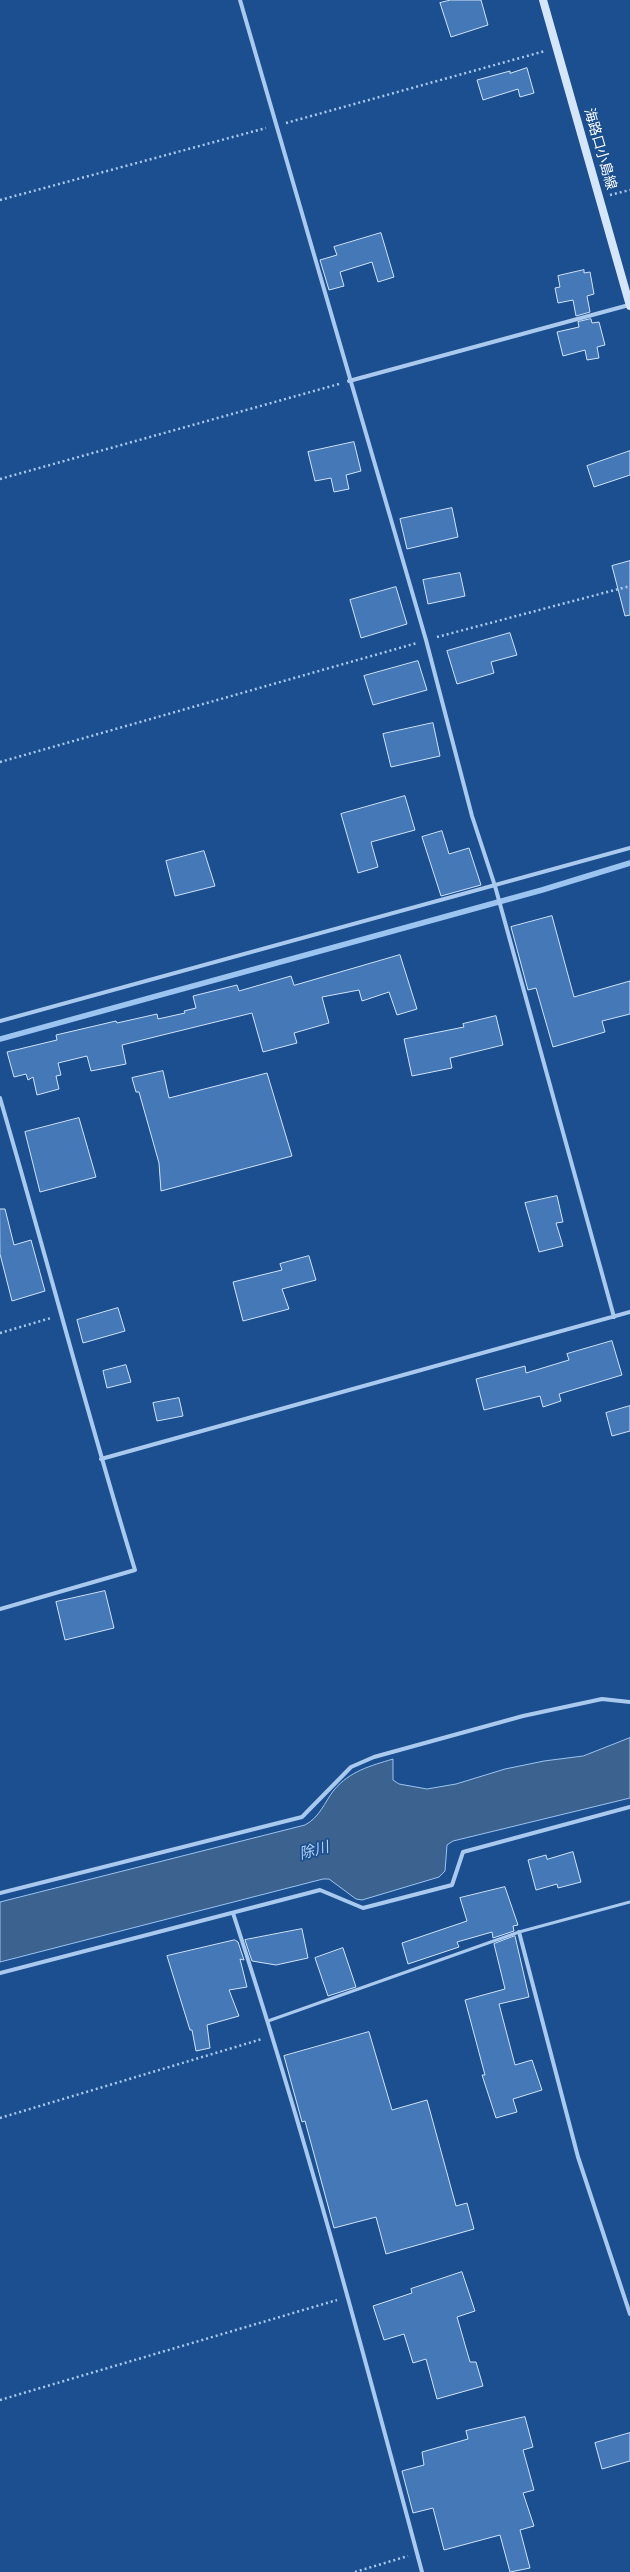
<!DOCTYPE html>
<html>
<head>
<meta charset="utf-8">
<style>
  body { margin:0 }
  canvas { display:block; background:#1b4f8f }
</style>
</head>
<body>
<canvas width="630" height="2572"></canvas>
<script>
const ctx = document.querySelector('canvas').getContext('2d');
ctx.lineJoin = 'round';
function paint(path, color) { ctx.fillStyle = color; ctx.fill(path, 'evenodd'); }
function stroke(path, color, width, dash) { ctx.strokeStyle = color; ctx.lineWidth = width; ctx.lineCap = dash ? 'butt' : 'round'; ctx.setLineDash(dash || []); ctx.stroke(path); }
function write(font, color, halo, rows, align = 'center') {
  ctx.font = font + ' Figtree,"Noto Sans JP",sans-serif'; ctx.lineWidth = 3.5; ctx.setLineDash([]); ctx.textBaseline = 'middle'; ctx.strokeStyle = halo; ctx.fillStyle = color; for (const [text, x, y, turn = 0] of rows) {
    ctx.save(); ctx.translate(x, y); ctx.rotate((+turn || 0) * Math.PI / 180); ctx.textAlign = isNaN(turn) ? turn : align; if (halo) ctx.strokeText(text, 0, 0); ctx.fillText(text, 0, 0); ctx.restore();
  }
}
const water = new Path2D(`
  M 630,1738 L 630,1798 L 453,1841 L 447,1845 L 445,1871 L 439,1877 L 362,1900 L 356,1899 L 329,1879 L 323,1879 L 0,1962 L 0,1902 L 305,1825 C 320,1817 324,1803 334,1790 C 350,1771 370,1766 393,1759 L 393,1780 L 399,1784 L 427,1789 L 456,1784 L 505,1769 L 544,1761 L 583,1756 Z`);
paint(water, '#3c6290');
stroke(water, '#9cc4f0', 1);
stroke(new Path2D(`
  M 0,1039 L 542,890 L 630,863`), '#9cc4f0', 5.5);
const building = new Path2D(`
  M 451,0 L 481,0 L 488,25 L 451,37 L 440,3 Z
  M 527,68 L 534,93 L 520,97 L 518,89 L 483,100 L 477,80 L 510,71 L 510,73 Z
  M 381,233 L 394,277 L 378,282 L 372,262 L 340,272 L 344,286 L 329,290 L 320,260 L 337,255 L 334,247 Z
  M 584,270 L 584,273 L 590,272 L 594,294 L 587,296 L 590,312 L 576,316 L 573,300 L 558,303 L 555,288 L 560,287 L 558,276 Z
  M 591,319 L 592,323 L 599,322 L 605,345 L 597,347 L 599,358 L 587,360 L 585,350 L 563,356 L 557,332 L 579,327 L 578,322 Z
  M 354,442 L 361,471 L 346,475 L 349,489 L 334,492 L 331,478 L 315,481 L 308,452 Z
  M 630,451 L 630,475 L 594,487 L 587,466 Z
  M 452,508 L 458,537 L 407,549 L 400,519 Z
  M 630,561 L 630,615 L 625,616 L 612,566 Z
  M 460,573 L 465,596 L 428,604 L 423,580 Z
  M 396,587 L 407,624 L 361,638 L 350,600 Z
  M 510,633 L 517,655 L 491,662 L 494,673 L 457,684 L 447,651 Z
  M 418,661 L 427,690 L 373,705 L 364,676 Z
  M 433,723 L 440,756 L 391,767 L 383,734 Z
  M 405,796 L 415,830 L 371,842 L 378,867 L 358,873 L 341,814 Z
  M 442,831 L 449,854 L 469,848 L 481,885 L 441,896 L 422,837 Z
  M 204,851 L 215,886 L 175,896 L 166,861 Z
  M 552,916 L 574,997 L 630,981 L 630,1014 L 602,1021 L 605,1032 L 553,1047 L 536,988 L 528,990 L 511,927 Z
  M 400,955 L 417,1009 L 397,1015 L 389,992 L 362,1001 L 359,990 L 322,997 L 329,1023 L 294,1033 L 297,1043 L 263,1052 L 252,1013 L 122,1045 L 126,1064 L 91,1071 L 87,1056 L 58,1063 L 61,1075 L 56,1076 L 59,1089 L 37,1095 L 33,1077 L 28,1080 L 26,1074 L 14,1077 L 7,1052 L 57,1040 L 56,1035 L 116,1021 L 117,1023 L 157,1014 L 158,1019 L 185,1013 L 184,1011 L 196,1008 L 193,996 L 237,985 L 239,991 L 291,976 L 294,985 Z
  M 496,1016 L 503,1045 L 450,1058 L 452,1068 L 412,1076 L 404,1039 L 464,1027 L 463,1024 Z
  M 163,1071 L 169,1098 L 267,1073 L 292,1156 L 161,1191 L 159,1163 L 139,1092 L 136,1092 L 132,1078 Z
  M 79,1118 L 96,1177 L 40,1192 L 25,1132 Z
  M 557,1196 L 563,1222 L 556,1223 L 563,1246 L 539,1252 L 525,1203 Z
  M 0,1209 L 5,1209 L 14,1245 L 31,1240 L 45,1291 L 12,1301 L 0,1254 Z
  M 309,1256 L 316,1280 L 282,1289 L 289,1309 L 243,1321 L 233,1282 L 282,1270 L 280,1264 Z
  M 118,1308 L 125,1331 L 83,1343 L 77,1320 Z
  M 612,1341 L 622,1375 L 559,1394 L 561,1401 L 543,1407 L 540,1396 L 484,1410 L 476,1379 L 525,1366 L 526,1373 L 569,1360 L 567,1354 Z
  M 126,1365 L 131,1382 L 107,1388 L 103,1371 Z
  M 179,1398 L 183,1416 L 157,1421 L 153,1403 Z
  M 630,1406 L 630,1431 L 612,1436 L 606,1413 Z
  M 105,1591 L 114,1628 L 65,1640 L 56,1602 Z
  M 573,1852 L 581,1882 L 558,1888 L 557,1884 L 536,1890 L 528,1860 L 546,1855 L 547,1859 Z
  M 505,1887 L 518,1925 L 513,1926 L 514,1931 L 493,1938 L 492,1932 L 457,1942 L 459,1947 L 408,1964 L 402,1943 L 467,1921 L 460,1898 Z
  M 302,1929 L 308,1958 L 276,1965 L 252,1961 L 245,1940 Z
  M 515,1936 L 529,1997 L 499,2004 L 515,2065 L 532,2060 L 542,2090 L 513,2099 L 517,2112 L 496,2118 L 482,2075 L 485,2075 L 465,2000 L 505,1989 L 494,1944 Z
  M 235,1940 L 238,1942 L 244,1960 L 240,1959 L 247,1987 L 229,1990 L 239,2016 L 207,2025 L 210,2048 L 196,2051 L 192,2030 L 190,2030 L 167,1956 Z
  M 343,1948 L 356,1987 L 328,1996 L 315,1958 Z
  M 369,2032 L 392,2110 L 427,2100 L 456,2206 L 467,2203 L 474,2229 L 386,2254 L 376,2217 L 334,2228 L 305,2121 L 302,2122 L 284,2056 Z
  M 462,2272 L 475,2311 L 457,2317 L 470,2362 L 476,2362 L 483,2386 L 437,2399 L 426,2359 L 413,2363 L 404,2334 L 384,2340 L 373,2306 L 412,2293 L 411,2289 Z
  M 525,2417 L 533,2447 L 523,2450 L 534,2490 L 523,2493 L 534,2526 L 520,2530 L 530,2568 L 510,2572 L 500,2535 L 444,2550 L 433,2508 L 413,2513 L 402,2471 L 424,2465 L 422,2452 L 468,2439 L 466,2431 Z
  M 630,2433 L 630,2461 L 602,2469 L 595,2443 Z`);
paint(building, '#4478b7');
stroke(building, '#cfe3fa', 1);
stroke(new Path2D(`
  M 286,123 L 545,51
  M 610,195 L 630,190
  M 0,200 L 266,128
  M 0,479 L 339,384
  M 437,637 L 630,586
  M 0,762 L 417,643
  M 0,1333 L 51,1318
  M 0,2118 L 262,2039
  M 0,2400 L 337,2300
  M 355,2572 L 408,2556`), '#a9c9ee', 2.5, [2, 3]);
stroke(new Path2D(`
  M 268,2021 L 519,1932 L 630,1902`), '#a9c9ee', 3);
stroke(new Path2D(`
  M 240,0 L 426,640 L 472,816 L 495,886 L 614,1317
  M 349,381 L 629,305
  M 0,1021 L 630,848
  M 0,1098 C 46,1255 87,1414 135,1570 L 0,1609
  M 101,1459 L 630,1312
  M 0,1893 L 302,1817 L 351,1767 L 374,1757 L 523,1716 L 602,1699 L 630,1702
  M 233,1913 C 304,2130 363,2351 422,2572
  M 519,1932 L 578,2157 L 630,2314
  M 0,1973 L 320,1890 L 363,1908 L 452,1885 L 463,1852 L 630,1807`), '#a9c9ee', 4);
stroke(new Path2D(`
  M 543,0 L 630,306`), '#d6e6fa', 8);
write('14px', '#fff', '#1b4f8f', [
  ["海路口小島線",600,149,74]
]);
write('italic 15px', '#b5d3f5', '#1b4f8f', [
  ["除川",314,1851,-15]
]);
</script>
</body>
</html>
